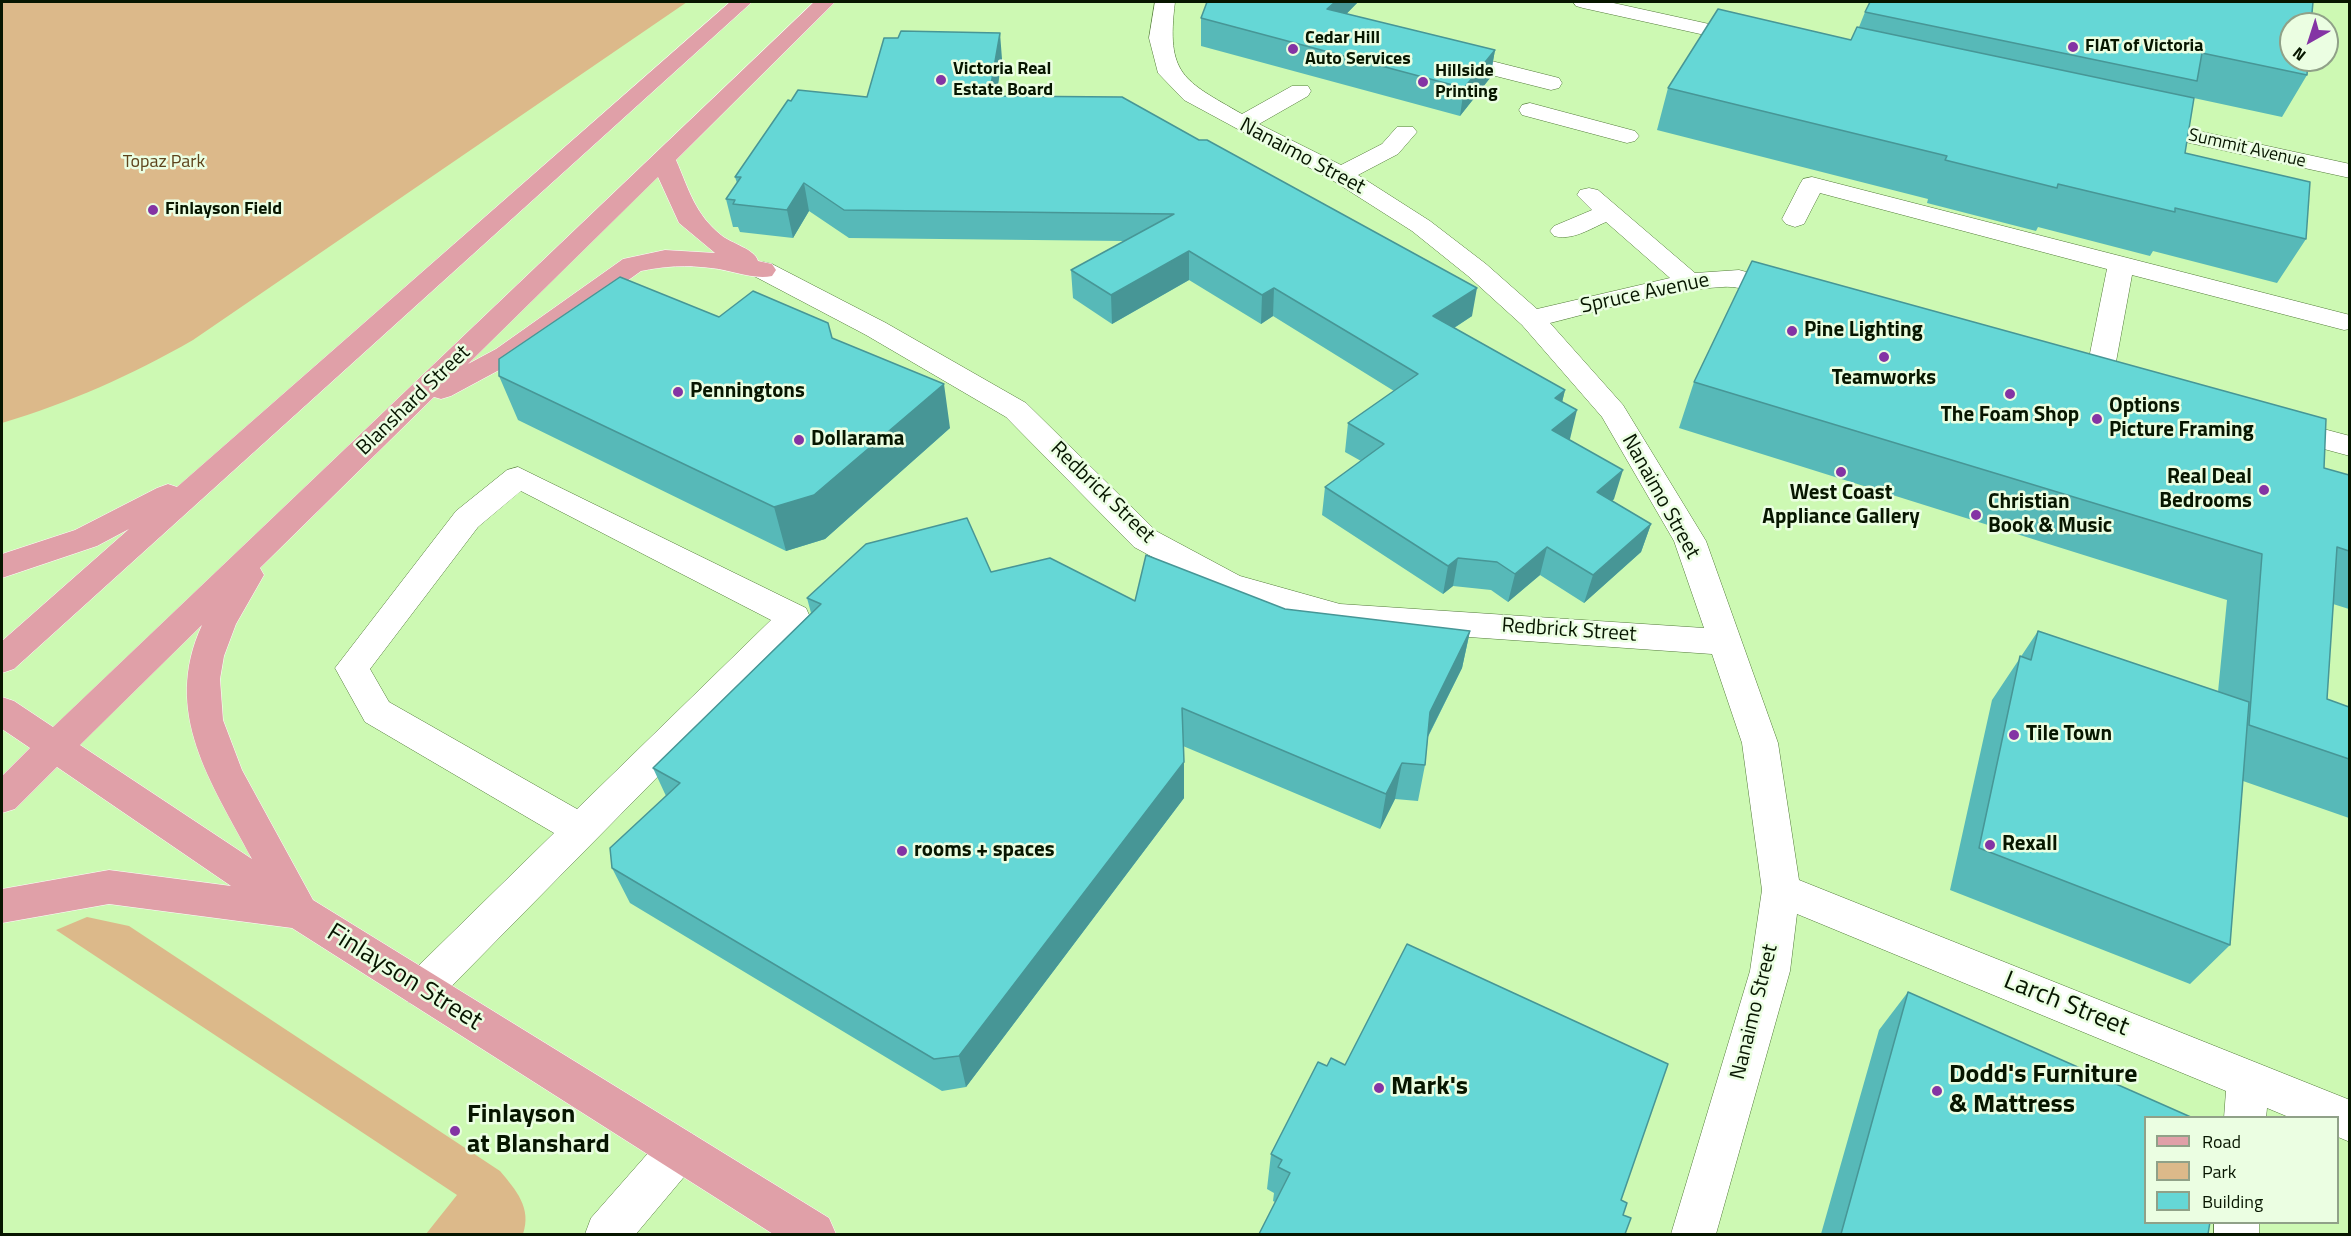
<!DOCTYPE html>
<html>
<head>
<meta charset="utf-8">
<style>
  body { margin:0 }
  #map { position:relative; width:2351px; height:1236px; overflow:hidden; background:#cdf9b3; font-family:"Titillium Web",sans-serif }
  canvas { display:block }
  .frame { position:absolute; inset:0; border:3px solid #071600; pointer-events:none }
  .legend { position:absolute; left:2144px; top:1116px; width:195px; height:108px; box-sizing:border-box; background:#ebfee2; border:2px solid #90a188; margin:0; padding:8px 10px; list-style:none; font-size:18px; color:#071600 }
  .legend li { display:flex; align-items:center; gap:12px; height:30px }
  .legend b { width:30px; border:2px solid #90a188 }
  .north { position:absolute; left:2279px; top:12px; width:60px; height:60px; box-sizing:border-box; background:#ebfee2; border:2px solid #90a188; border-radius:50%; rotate:219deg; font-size:16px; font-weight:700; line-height:24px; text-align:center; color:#071600 }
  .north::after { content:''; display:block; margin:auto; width:21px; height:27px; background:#8434a4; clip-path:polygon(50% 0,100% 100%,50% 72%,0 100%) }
</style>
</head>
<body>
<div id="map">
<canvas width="2351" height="1236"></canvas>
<div class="frame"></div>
<ul class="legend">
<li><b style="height:8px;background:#e0a0a8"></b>Road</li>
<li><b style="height:16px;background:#dcb98a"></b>Park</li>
<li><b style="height:16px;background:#65d7d6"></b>Building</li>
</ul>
<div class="north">N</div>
</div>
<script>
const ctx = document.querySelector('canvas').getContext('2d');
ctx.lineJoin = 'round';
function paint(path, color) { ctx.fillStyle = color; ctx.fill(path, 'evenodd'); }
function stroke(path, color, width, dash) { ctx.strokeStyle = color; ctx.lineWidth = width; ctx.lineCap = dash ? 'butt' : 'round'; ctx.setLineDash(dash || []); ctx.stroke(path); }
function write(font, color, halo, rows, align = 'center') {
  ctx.font = font + ' "Titillium Web",sans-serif'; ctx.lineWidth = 5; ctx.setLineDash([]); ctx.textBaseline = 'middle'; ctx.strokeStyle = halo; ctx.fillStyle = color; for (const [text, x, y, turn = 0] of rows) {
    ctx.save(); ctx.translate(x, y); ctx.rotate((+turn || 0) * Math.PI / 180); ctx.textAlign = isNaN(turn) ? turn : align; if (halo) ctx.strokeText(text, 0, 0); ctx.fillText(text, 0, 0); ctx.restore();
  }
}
paint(new Path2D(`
  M 2,2 L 687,2 L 193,340 C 130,376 71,402 2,423 Z
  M 87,917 L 129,926 L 500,1171 C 516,1190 532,1208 523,1234 L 426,1234 L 457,1195 L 56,930 Z`), '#dcb98a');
const minor = new Path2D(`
  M 1155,2 L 1175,2 C 1166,75 1183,80 1242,114 L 1292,86 L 1308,86 L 1311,91 L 1308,96 L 1259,124 L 1341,165 L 1382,144 L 1397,127 L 1413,127 L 1417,132 L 1398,154 L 1358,175 L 1430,221 L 1486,264 L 1537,309 L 1670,278 L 1606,222 C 1590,229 1572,241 1554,236 L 1550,231 L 1554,226 L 1592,210 L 1577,195 L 1580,190 L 1589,188 L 1598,190 L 1695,273 L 1739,270 L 1795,285 L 1799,291 L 1795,297 C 1772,302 1747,285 1723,287 C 1664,290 1607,309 1550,323 L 1623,405 L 1706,541 L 1778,743 L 1799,880 L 2350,1100 L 2350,1142 L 2338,1137 L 2338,1118 L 2291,1118 L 2267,1108 L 2266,1118 L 2224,1118 L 2226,1091 L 1797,914 L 1790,971 L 1716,1234 L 1671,1234 L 1750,971 L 1762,890 L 1742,743 L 1712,654 L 1340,628 L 1219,593 L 1134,547 L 1006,417 L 866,335 L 754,276 L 750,270 L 754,264 L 763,262 L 772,264 L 886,323 L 1026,403 L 1156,531 L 1240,576 L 1340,604 L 1704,628 L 1674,541 L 1602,417 L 1522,325 L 1468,276 L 1412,231 L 1332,180 L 1184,100 L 1158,73 L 1149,38 Z
  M 1573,2 L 1609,2 L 1750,33 L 1758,34 L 1761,39 L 1758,44 L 1750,45 L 1583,8 L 1576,6 Z
  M 1448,50 L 1559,78 L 1562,83 L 1559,88 L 1551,90 L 1440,62 L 1437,57 L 1440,52 Z
  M 1530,103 L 1635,131 L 1639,136 L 1635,141 L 1627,143 L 1522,115 L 1519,110 L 1522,105 Z
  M 2143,119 L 2350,164 L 2350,178 L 2135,131 L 2131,126 L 2135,121 Z
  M 1812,177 L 2350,315 L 2350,329 L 2344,330 L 2132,275 L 2113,378 L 2109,384 L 2099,387 L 2089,384 L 2085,378 L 2107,269 L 1820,193 L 1804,224 L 1795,227 L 1786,224 L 1782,219 L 1800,184 L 1803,179 Z
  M 2282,418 L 2350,436 L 2350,456 L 2272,435 L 2267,428 L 2272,421 Z
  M 518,467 L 806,608 L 810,617 L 806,626 L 436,1002 L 422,1007 L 408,1002 L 402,989 L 408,976 L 554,833 L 365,722 L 335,668 L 456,511 L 507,470 ZM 521,491 L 771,620 L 577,809 L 389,702 L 370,669 L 478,527 Z
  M 679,1129 L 694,1135 L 701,1150 L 694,1165 L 636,1234 L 585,1234 L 591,1218 L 664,1135 Z
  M 2214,1222 L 2259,1222 L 2259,1234 L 2214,1234 Z`);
const major = new Path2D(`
  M 730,2 L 752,2 L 14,669 L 2,673 L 2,641 L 129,529 L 97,546 L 2,578 L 2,554 L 75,530 L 157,488 L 168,484 L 177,487 Z
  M 814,2 L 835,2 L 676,160 C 689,190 695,214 721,235 C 732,244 755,249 758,261 L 772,264 L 776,270 L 772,276 C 753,280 731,270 711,268 C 687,265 664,266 641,271 L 516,361 L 451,396 L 441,399 L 434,397 L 260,568 L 264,575 L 236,624 L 224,656 L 220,679 L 223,720 L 242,770 L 313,900 L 829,1218 L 836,1234 L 773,1234 L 292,928 L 109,904 L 2,923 L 2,889 L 109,870 L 231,886 L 57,767 L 15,809 L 2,813 L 2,776 L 30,748 L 2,729 L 2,697 L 14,701 L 53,727 ZM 658,177 L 679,223 L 715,253 L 665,250 L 623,259 L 496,349 L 468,364 ZM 202,625 C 161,713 212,783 252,859 L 80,745 Z`);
stroke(minor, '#537a3a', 1);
stroke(major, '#fff', 1);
paint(minor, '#fff');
paint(major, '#e0a0a8');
paint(new Path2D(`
  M 1207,2 L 1358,2 L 1346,14 L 1495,50 L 1490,78 L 1460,116 L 1201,46 L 1201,18 Z
  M 2313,2 L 2307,75 L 2282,117 L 2189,97 L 2185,153 L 2306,239 L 2277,283 L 2153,251 L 2150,256 L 2038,227 L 2036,231 L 1927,203 L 1928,199 L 1657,130 L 1668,88 L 1851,40 L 1859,27 L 1865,12 Z
  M 898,38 L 1002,59 L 996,96 L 1472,316 L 1454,328 L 1565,390 L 1562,402 L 1570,439 L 1569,440 L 1614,499 L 1612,501 L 1651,524 L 1641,552 L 1584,603 L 1540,575 L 1508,602 L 1491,590 L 1453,586 L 1443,594 L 1322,515 L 1325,487 L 1361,461 L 1345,452 L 1348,423 L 1394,391 L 1273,316 L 1261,324 L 1189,280 L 1112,324 L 1073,298 L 1071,270 L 1124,241 L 849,238 L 809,211 L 793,238 L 740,232 L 738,227 L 733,227 L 726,199 L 737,183 L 735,177 L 867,97 Z
  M 719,317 L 832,338 L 950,428 L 825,539 L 786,551 L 518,420 L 499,376 Z
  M 1694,382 L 2324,468 L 2349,475 L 2349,609 L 2333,604 L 2327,699 L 2349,707 L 2349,818 L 2243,781 L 2230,945 L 2190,984 L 1950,890 L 1992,700 L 2038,631 L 2218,692 L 2227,600 L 1679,428 Z
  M 991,572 L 1135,601 L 1285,609 L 1470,631 L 1462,668 L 1428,737 L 1425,765 L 1418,801 L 1395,799 L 1380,829 L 1183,746 L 1184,798 L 966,1087 L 942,1091 L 630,903 L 612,868 L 666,796 L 653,768 L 811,613 L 807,598 Z
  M 1908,992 L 2208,1234 L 1821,1234 L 1879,1030 Z
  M 1345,1065 L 1275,1202 L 1273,1201 L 1274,1193 L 1267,1189 L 1271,1154 L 1327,1066 Z`), '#57b9b8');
paint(new Path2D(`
  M 1335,2 L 1358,2 L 1325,36 L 1327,9 Z
  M 1000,33 L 1002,59 L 992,123 L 989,96 Z
  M 1495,50 L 1490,78 L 1460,116 L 1464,88 Z
  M 804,183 L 809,211 L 793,238 L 787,210 Z
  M 1189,251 L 1189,280 L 1112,324 L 1111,295 Z
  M 1274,288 L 1273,316 L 1261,324 L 1262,295 Z
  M 1477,288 L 1472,316 L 1428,345 L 1433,316 Z
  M 944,384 L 950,428 L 825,539 L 786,551 L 774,507 Z
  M 1565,390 L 1558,419 L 1555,398 Z
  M 1577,410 L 1570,439 L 1545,459 L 1552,430 Z
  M 1623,470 L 1614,499 L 1589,520 L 1597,492 Z
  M 1651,524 L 1641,552 L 1584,603 L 1593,575 Z
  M 1547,547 L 1540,575 L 1508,602 L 1515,574 Z
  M 1458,558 L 1453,586 L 1443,594 L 1448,566 Z
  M 1470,631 L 1462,668 L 1422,748 L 1430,712 Z
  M 1184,762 L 1184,798 L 966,1087 L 959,1056 Z
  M 1402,763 L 1395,799 L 1380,829 L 1386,794 Z`), '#479696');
const building = new Path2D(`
  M 1207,2 L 1335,2 L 1327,9 L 1495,50 L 1464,88 L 1201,18 Z
  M 1870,2 L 2313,2 L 2311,24 L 2291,24 L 2291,60 L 2308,60 L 2307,75 L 2202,53 L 2197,81 L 1865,12 Z
  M 1718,9 L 1851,40 L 1857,27 L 2194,98 L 2185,153 L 2310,182 L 2306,239 L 2175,208 L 2175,212 L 2058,184 L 2057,188 L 1945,160 L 1947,156 L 1668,88 Z
  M 901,31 L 1000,33 L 989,96 L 1122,97 L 1199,140 L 1207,140 L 1477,288 L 1433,316 L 1565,390 L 1555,398 L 1577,410 L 1552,430 L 1623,470 L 1597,492 L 1651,524 L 1593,575 L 1547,547 L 1515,574 L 1497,562 L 1458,558 L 1448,566 L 1325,487 L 1384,444 L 1348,423 L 1418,374 L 1274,288 L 1262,295 L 1189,251 L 1111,295 L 1071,270 L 1174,214 L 844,210 L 804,183 L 787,210 L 733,204 L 735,200 L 726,199 L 741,177 L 735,177 L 788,100 L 791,101 L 798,90 L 867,97 L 884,38 L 898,38 Z
  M 1752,261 L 2326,419 L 2324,468 L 2349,475 L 2349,551 L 2337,547 L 2327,699 L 2349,707 L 2349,759 L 2249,725 L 2262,554 L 1694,382 Z
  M 620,277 L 719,317 L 753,291 L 828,323 L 832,338 L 944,384 L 814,495 L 774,507 L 499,376 L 499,359 Z
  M 967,518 L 991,572 L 1050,558 L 1135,601 L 1146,555 L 1285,609 L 1470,631 L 1430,712 L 1425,765 L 1402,763 L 1386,794 L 1182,708 L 1184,762 L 959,1056 L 934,1059 L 612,868 L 610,848 L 680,783 L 653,768 L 821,604 L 807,598 L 866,544 Z
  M 2038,631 L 2249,702 L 2230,945 L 1979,848 L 2020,656 L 2031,660 Z
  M 1407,944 L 1668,1064 L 1621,1200 L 1627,1203 L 1623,1215 L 1631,1218 L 1625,1234 L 1259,1234 L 1290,1173 L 1278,1167 L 1282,1160 L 1271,1154 L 1318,1062 L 1327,1066 L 1331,1058 L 1345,1065 Z
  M 1908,992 L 2193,1118 L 2145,1118 L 2145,1222 L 2210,1222 L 2208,1234 L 1841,1234 Z`);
paint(building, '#65d7d6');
stroke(building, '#479696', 1.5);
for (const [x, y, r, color] of [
  [2073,47,6,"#8434a4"],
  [1293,49,6,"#8434a4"],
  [941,80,6,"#8434a4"],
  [1423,82,6,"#8434a4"],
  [153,210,6,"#8434a4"],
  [1792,331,6,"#8434a4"],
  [1884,357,6,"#8434a4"],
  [678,392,6,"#8434a4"],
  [2010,394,6,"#8434a4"],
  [2097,419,6,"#8434a4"],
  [799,440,6,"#8434a4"],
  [1841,472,6,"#8434a4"],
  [2264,490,6,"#8434a4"],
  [1976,515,6,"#8434a4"],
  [2014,735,6,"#8434a4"],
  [1990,845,6,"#8434a4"],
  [902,851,6,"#8434a4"],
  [1379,1088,6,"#8434a4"],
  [1937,1091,6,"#8434a4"],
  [455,1131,6,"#8434a4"]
]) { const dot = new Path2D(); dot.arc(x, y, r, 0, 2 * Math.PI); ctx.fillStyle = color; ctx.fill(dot); stroke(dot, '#ebfee2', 2); }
write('bold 18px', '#071600', '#ebfee2', [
  ["Cedar Hill",1305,39],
  ["Auto Services",1305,60],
  ["FIAT of Victoria",2085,47],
  ["Victoria Real",953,70],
  ["Estate Board",953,91],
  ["Hillside",1435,72],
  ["Printing",1435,93],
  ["Finlayson Field",165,210]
], 'left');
write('18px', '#071600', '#ebfee2', [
  ["Summit Avenue",2247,149,13]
]);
write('18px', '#5e431b', '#ebfee2', [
  ["Topaz Park",164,163]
]);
write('21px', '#071600', '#ebfee2', [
  ["Nanaimo Street",1302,157,28],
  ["Spruce Avenue",1645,294,-12],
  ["Blanshard Street",414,401,-44],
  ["Redbrick Street",1102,493,44],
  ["Nanaimo Street",1660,497,61],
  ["Redbrick Street",1569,631,4],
  ["Nanaimo Street",1755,1012,-76]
]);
write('bold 21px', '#071600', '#ebfee2', [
  ["Pine Lighting",1804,331],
  ["Teamworks",1884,379,"center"],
  ["Penningtons",690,392],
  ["Options",2109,407],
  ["Picture Framing",2109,431],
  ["The Foam Shop",2010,416,"center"],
  ["Dollarama",811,440],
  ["Real Deal",2252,478,"right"],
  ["Bedrooms",2252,502,"right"],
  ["West Coast",1841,494,"center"],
  ["Appliance Gallery",1841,518,"center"],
  ["Christian",1988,503],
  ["Book & Music",1988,527],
  ["Tile Town",2026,735],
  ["Rexall",2002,845],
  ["rooms + spaces",914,851]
], 'left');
write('26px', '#071600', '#ebfee2', [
  ["Finlayson Street",404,978,32],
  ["Larch Street",2066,1005,22]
]);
write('bold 26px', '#071600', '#ebfee2', [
  ["Dodd's Furniture",1949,1076],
  ["& Mattress",1949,1106],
  ["Mark's",1391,1088],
  ["Finlayson",467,1116],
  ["at Blanshard",467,1146]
], 'left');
</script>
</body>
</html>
